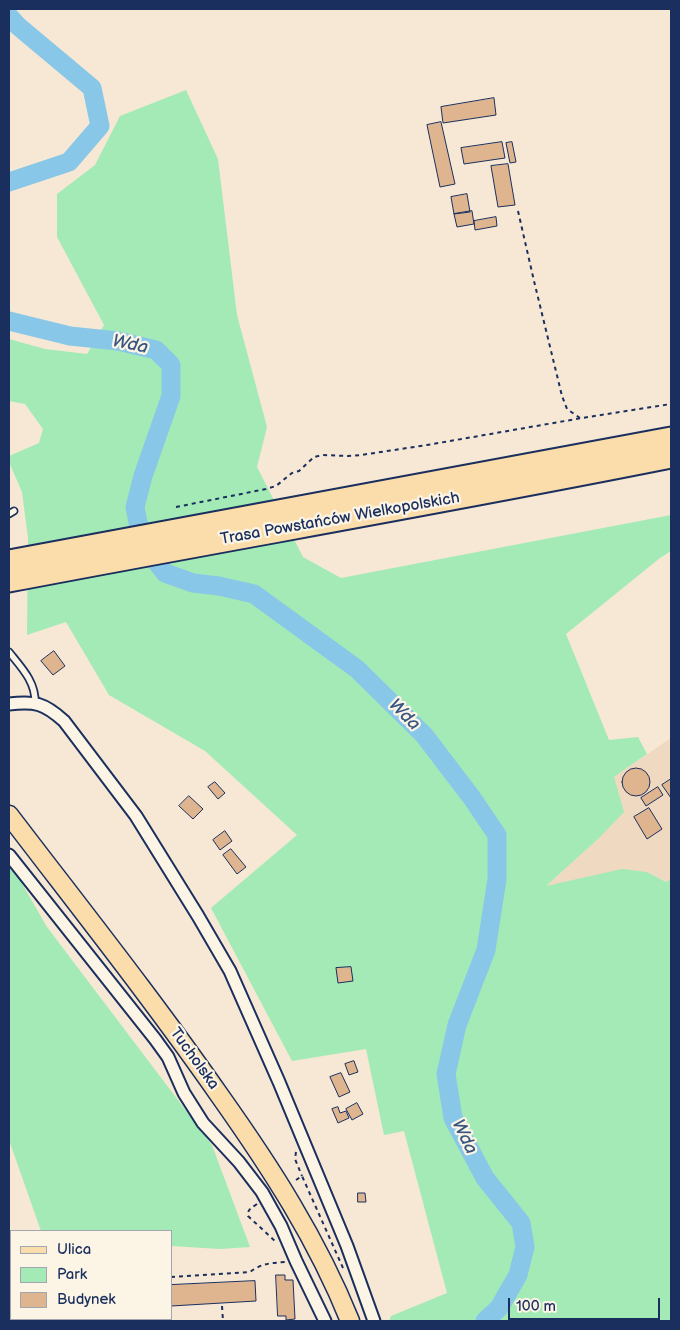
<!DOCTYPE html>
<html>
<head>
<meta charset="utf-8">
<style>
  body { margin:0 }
  #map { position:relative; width:680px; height:1330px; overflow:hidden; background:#f6e8d4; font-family:"Balsamiq Sans",sans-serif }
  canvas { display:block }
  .frame { position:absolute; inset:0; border:10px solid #1b2f5e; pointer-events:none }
  .legend { position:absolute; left:10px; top:1230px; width:162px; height:90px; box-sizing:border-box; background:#fcf5e5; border:1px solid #a2a6af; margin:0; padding:6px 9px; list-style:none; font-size:15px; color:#1b2f5e }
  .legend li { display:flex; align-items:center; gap:10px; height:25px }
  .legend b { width:25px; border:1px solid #a2a6af }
  .scale { position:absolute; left:508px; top:1298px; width:152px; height:22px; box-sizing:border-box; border:2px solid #1b2f5e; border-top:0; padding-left:6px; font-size:15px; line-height:18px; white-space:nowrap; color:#1b2f5e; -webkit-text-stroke:4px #fcf5e5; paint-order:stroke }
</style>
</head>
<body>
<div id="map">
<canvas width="680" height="1330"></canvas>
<div class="frame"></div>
<ul class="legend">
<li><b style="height:6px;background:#fbddab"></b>Ulica</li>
<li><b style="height:14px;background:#a3eab7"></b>Park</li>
<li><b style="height:14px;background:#dfb590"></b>Budynek</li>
</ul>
<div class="scale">100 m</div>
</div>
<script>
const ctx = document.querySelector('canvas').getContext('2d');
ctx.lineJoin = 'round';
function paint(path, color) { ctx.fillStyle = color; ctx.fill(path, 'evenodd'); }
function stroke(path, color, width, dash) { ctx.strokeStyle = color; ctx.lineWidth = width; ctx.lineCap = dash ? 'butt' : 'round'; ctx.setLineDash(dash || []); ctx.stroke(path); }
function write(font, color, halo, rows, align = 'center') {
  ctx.font = font + ' "Balsamiq Sans",sans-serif'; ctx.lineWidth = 4.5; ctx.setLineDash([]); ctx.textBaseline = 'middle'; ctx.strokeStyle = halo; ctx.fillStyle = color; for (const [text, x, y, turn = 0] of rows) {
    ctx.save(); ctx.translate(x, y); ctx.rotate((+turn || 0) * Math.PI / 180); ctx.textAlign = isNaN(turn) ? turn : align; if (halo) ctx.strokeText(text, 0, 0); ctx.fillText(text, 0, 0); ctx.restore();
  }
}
paint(new Path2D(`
  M 671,738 L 671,879 L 666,882 L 647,872 L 545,887 L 598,839 L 614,777 Z`), '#efd9c0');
paint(new Path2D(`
  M 186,90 L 218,159 L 237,315 L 267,427 L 257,467 L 303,557 L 341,578 L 671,515 L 671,551 L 660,558 L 566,634 L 609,740 L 638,737 L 647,754 L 614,777 L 624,812 L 598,839 L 546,886 L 622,869 L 647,872 L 666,882 L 671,879 L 671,1321 L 389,1321 L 391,1316 L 447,1293 L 404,1131 L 384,1135 L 366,1049 L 292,1061 L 211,908 L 297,835 L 205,751 L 109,695 L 66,622 L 27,635 L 28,538 L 22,492 L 9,462 L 9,456 L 39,443 L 43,429 L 25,404 L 9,401 L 9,339 L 45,349 L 87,354 L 104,325 L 57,237 L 57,194 L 95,165 L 120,116 Z
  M 9,861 L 47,927 L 212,1145 L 250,1247 L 220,1249 L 171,1246 L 171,1231 L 41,1231 L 9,1140 Z`), '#a3eab7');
stroke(new Path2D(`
  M 9,16 L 18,26 L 92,88 L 100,126 L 69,162 L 9,182
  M 9,321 L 70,336 L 118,341 L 156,350 L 171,365 L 171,396 L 143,476 L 135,507 L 142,543 L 165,573 L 193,583 L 219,586 L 254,594 L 357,669 L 424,735 L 472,798 L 497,835 L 497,879 L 486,950 L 457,1025 L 446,1074 L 453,1118 L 485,1178 L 521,1223 L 525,1247 L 518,1275 L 499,1308 L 485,1321`), '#88c7e8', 19);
const building = new Path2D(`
  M 494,98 L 496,115 L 443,123 L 441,107 Z
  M 441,122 L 455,184 L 440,187 L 427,125 Z
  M 502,142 L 505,158 L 464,164 L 461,148 Z
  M 512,142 L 516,162 L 510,163 L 506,143 Z
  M 508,164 L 515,205 L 498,207 L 491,166 Z
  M 467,194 L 470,212 L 454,214 L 451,197 Z
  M 472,211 L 474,224 L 457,227 L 454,214 Z
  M 496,217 L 497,226 L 475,230 L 474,221 Z
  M 54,651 L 65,666 L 53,675 L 41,661 Z
  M622 782a14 14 0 1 1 28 0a14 14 0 1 1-28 0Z
  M 671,779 L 671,798 L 662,785 Z
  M 215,782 L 225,793 L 218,799 L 208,787 Z
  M 658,787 L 663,795 L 646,806 L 641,798 Z
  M 189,796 L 203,809 L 193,819 L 179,806 Z
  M 649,808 L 662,829 L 647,839 L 634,817 Z
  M 225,831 L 232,841 L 220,850 L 213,840 Z
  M 231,849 L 246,867 L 237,874 L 223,855 Z
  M 351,967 L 353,981 L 338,983 L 336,968 Z
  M 354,1061 L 358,1072 L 349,1075 L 345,1064 Z
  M 341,1073 L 350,1092 L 339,1097 L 330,1077 Z
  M 357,1103 L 363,1114 L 352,1120 L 346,1109 Z
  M 338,1107 L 340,1113 L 346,1111 L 349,1118 L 338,1123 L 332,1109 Z
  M 358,1193 L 365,1193 L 366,1202 L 358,1202 Z
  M 276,1275 L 285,1275 L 285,1280 L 293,1280 L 295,1319 L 286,1320 L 286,1316 L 278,1316 Z
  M 255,1281 L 256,1301 L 171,1306 L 171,1285 Z
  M 55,1319 L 138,1319 L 138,1321 L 55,1321 Z`);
paint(building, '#dfb590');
stroke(building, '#1b2f5e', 1);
const service = new Path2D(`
  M 9,514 L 14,511
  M 9,652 C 21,667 36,682 35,703`);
const minor = new Path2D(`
  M 9,704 C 35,701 44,703 64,721 L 136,816 L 198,916 L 230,971 L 279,1082 L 347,1246 L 374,1321
  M 9,855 L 155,1039 L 168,1057 L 184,1093 L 203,1123 L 239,1162 L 262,1192 L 281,1226 L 296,1261 L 325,1321`);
const primary = new Path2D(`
  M 9,815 C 80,908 153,1000 220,1096 C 271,1168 317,1239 350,1321`);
const motorway = new Path2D(`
  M 9,561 L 671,438
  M 9,581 C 229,539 451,501 671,457`);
stroke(service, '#1b2f5e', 9);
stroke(minor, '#1b2f5e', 15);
stroke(primary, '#1b2f5e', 21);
stroke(motorway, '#1b2f5e', 25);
stroke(new Path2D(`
  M 518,211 L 534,281 L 562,396 L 567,409 L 580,418
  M 176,507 L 266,489 L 276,486 L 292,473 L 299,471 L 314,457 L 323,455 L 348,456 L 361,455 L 427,445 L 588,417 L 671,404
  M 296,1152 L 295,1159 L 302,1176
  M 296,1180 L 302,1176 L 343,1268
  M 257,1204 C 252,1208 247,1209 248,1216 L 276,1242
  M 171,1277 L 250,1272 C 262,1263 271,1263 286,1262
  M 222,1306 L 223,1321
  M 144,1319 L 146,1321`), '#1b2f5e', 2, [4, 4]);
stroke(service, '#fcf5e5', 5.5);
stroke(minor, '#fcf5e5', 11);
stroke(primary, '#fbddab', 18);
stroke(motorway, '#fbddab', 21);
write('16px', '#1b2f5e', '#fcf5e5', [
  ["Trasa Powstańców Wielkopolskich",340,519,-10],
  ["Tucholska",194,1059,54]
]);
write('italic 18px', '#365580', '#fcf5e5', [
  ["Wda",130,345,12],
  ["Wda",404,715,45],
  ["Wda",464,1137,64]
]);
</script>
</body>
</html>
